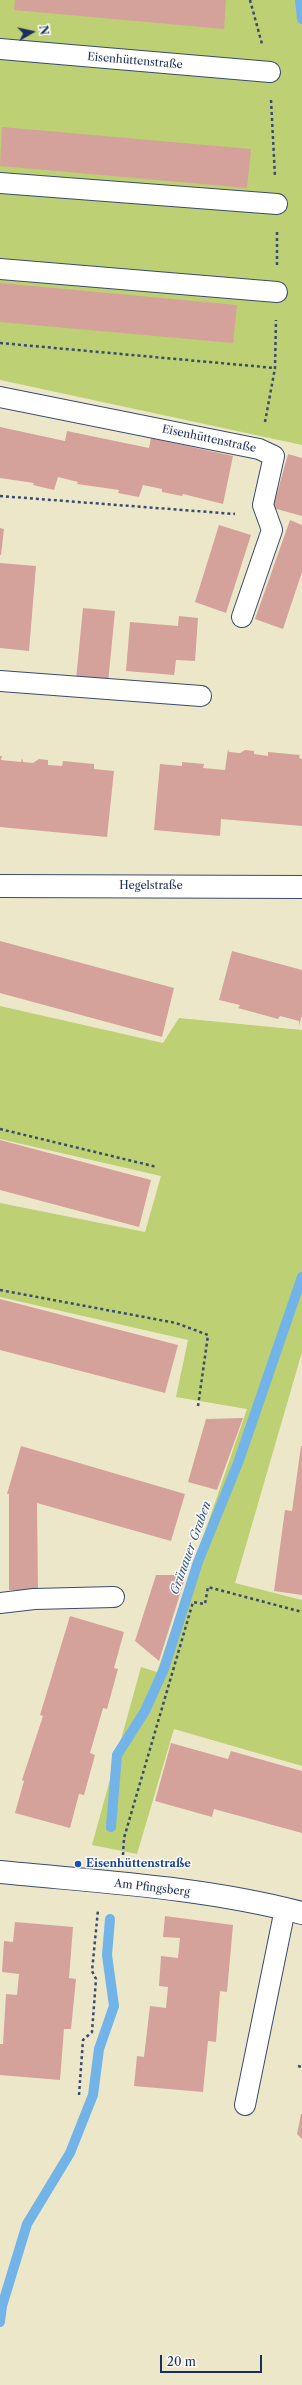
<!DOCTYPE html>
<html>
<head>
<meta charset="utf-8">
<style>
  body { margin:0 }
  #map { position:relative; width:302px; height:2385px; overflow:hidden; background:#ede7ca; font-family:"Libre Caslon Text",serif }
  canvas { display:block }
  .north { position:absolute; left:12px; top:12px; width:40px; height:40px; -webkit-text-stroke:3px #fdfcf7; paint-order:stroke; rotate:81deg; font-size:11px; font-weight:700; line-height:16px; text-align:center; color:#1b2f5e }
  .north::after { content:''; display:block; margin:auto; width:14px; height:18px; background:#1b2f5e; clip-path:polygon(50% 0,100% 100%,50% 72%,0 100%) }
  .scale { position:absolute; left:160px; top:2355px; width:102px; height:18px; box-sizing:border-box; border:2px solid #1b2f5e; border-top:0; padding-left:5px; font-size:12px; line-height:14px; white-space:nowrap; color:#1b2f5e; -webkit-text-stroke:3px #fdfcf7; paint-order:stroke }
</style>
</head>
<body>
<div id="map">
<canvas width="302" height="2385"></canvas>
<div class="north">N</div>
<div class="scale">20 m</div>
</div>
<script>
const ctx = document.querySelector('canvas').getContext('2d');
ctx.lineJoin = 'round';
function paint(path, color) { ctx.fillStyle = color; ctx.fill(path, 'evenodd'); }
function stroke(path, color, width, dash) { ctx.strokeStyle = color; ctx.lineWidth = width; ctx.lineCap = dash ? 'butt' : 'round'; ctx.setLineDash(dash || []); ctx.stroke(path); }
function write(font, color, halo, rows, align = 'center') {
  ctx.font = font + ' "Libre Caslon Text",serif'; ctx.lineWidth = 3; ctx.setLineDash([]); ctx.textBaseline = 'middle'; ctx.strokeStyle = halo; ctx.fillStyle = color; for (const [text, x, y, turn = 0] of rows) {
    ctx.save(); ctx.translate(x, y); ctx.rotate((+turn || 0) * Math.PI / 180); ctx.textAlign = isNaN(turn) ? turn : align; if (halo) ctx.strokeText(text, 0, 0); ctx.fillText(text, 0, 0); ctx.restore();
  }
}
paint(new Path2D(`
  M 0,0 L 302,0 L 302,445 L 0,380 Z
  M 0,1006 L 163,1043 L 179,1018 L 302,1030 L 302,1352 L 235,1583 L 302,1600 L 302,1766 L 174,1729 L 137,1854 L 92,1845 L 141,1667 L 157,1672 L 247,1409 L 176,1397 L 188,1340 L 0,1297 L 0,1203 L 145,1232 L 161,1176 L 0,1139 Z`), '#bdd073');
stroke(new Path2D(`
  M 300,0 L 302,19
  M 111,1827 L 117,1755 L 145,1711 L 164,1669 L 198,1562 L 238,1463 L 302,1277
  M 0,2322 L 2,2306 L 27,2224 L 70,2153 L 93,2095 L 99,2049 L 114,2006 L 107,1955 L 110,1919`), '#72b4e7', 10);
paint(new Path2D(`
  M 15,0 L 226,0 L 224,29 L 14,10 Z
  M 2,127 L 251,149 L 247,188 L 0,166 Z
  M 0,283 L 237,305 L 233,343 L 0,322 Z
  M 0,427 L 65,441 L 67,431 L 149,448 L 151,438 L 233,456 L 223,504 L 183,494 L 182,496 L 162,492 L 162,489 L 143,485 L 139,497 L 118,493 L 119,490 L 77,484 L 78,482 L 58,477 L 54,490 L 33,485 L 34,483 L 0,478 Z
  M 288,454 L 302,458 L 302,516 L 273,508 Z
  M 290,520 L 302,525 L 302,572 L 283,629 L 255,619 Z
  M 219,525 L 251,535 L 226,613 L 195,602 Z
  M 0,528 L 4,529 L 1,555 L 0,555 Z
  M 0,563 L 36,566 L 29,651 L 0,648 Z
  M 83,608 L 115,611 L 108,683 L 76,680 Z
  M 179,616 L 198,618 L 195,661 L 176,660 L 174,675 L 126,671 L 130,622 L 178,626 Z
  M 228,749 L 229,752 L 240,753 L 245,750 L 254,751 L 254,754 L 268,756 L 268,752 L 300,755 L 299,758 L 302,759 L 302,826 L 221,819 L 220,836 L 154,830 L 160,764 L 182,766 L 182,762 L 204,764 L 203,768 L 225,770 Z
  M 0,756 L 2,756 L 1,760 L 21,762 L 22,758 L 23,762 L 33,763 L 39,759 L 48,760 L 48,765 L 62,766 L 63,761 L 94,764 L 94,769 L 114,771 L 107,837 L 0,827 Z
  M 0,941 L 174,988 L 162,1037 L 0,993 Z
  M 232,951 L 302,970 L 302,1015 L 299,1026 L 299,1021 L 280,1016 L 278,1019 L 238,1008 L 240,1005 L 219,1000 Z
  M 0,1140 L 151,1180 L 139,1227 L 0,1190 Z
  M 0,1299 L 178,1345 L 165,1393 L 0,1350 Z
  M 243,1418 L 217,1490 L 188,1482 L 206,1419 Z
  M 21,1446 L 185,1494 L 171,1541 L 37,1503 L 38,1590 L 9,1590 L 9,1494 L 7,1494 Z
  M 301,1446 L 302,1446 L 302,1595 L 274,1591 L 285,1510 L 292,1511 Z
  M 156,1575 L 186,1575 L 159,1661 L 135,1641 Z
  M 70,1616 L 124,1632 L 114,1668 L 118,1669 L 107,1709 L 103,1708 L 90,1753 L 95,1755 L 84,1795 L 79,1794 L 70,1828 L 15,1813 L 24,1781 L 22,1780 L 43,1716 L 40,1715 Z
  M 171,1743 L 228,1759 L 231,1751 L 302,1771 L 302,1833 L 214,1809 L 212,1817 L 155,1801 Z
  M 165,1916 L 233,1925 L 227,1992 L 220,1991 L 216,2042 L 208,2041 L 203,2092 L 134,2086 L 137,2056 L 144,2057 L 150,2006 L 166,2008 L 168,1987 L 159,1986 L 161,1956 L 178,1958 L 180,1938 L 163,1937 Z
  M 15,1922 L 73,1927 L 69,1978 L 76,1979 L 71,2029 L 64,2029 L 60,2080 L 0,2075 L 0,2044 L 3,2044 L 6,1994 L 17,1995 L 19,1974 L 2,1972 L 4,1941 L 13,1942 Z
  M 301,2114 L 302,2114 L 302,2139 L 297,2134 Z`), '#d5a19b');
const service = new Path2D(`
  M 0,49 L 270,72
  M 0,183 L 277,204
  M 0,269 L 277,292
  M 0,397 L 259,449 L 274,456 L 263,505 L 272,530 L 242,617
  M 0,681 L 201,696
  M 0,1603 L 34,1599 L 114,1597
  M 245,2105 L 285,1909`);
const minor = new Path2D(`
  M 0,886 L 302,887
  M 0,1872 C 101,1882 203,1887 302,1913`);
stroke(service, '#3a4b6e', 22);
stroke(minor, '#3a4b6e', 24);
stroke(new Path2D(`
  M 250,0 L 262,44
  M 271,100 L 275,177
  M 277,232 L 277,265
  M 0,343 L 275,368
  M 265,422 L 275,368 L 276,320
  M 0,496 L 235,514
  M 0,1129 L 157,1167
  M 0,1290 L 176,1323 L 208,1335 L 198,1406
  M 123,1855 L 124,1838 L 193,1602 L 205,1604 L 208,1587 L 302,1612
  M 298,2066 L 302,2067
  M 79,2095 L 83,2040 L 92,2032 L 96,1979 L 92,1971 L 98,1910`), '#3a4b6e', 2.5, [3, 3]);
stroke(service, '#fff', 20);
stroke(minor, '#fff', 22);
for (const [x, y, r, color] of [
  [78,1864,4,"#1a4fb4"]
]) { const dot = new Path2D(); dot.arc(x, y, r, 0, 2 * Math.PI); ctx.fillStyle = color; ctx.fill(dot); stroke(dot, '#fdfcf7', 1.5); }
write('11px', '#1b2f5e', '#fdfcf7', [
  ["Eisenhüttenstraße",135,61,5],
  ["Eisenhüttenstraße",209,439,12],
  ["Hegelstraße",151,886],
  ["Am Pfingsberg",152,1888,7]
]);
write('bold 11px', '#164399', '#fdfcf7', [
  ["Eisenhüttenstraße",86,1864]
], 'left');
write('italic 12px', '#355787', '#fdfcf7', [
  ["Grünauer Graben",191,1548,-70]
]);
</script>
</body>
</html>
